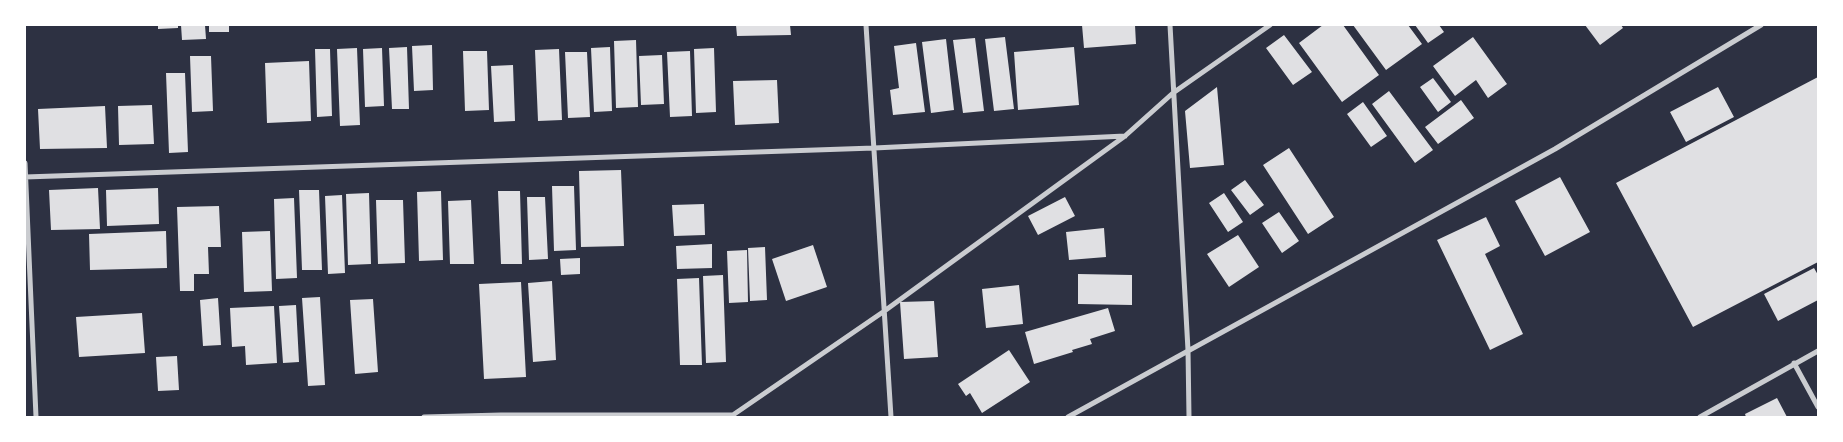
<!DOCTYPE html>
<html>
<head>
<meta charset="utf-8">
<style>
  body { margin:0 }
  #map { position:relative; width:1843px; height:442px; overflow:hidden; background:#2d3142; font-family:Mulish,sans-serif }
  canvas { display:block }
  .frame { position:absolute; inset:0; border:26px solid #fff; pointer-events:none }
</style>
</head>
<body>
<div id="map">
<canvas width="1843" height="442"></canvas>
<div class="frame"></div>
</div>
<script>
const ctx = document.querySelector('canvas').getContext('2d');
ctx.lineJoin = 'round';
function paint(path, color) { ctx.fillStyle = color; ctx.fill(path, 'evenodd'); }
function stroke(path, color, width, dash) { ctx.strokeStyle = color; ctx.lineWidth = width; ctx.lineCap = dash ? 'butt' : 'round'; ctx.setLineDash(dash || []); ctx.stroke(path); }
paint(new Path2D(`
  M 158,25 L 178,25 L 178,28 L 158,29 Z
  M 181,25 L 205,25 L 206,39 L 182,40 Z
  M 209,25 L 229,25 L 229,32 L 209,32 Z
  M 736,25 L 790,25 L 791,35 L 737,36 Z
  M 1082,25 L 1135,25 L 1136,44 L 1084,48 Z
  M 1323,25 L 1343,25 L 1379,75 L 1342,102 L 1299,43 Z
  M 1353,25 L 1408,25 L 1422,44 L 1386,70 Z
  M 1415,25 L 1439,25 L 1444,32 L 1428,43 Z
  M 1585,25 L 1621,25 L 1623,28 L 1600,45 Z
  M 1284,35 L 1312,72 L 1293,85 L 1266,48 Z
  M 1005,37 L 1014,109 L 994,111 L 985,39 Z
  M 1473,37 L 1507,84 L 1488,98 L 1476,80 L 1455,96 L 1433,66 Z
  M 975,38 L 984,111 L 963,113 L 953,40 Z
  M 946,39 L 954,110 L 931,113 L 922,42 Z
  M 636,40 L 638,107 L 616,108 L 614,41 Z
  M 916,43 L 925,112 L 893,115 L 890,90 L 899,88 L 894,46 Z
  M 432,45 L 433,90 L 414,91 L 412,46 Z
  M 407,47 L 409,109 L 392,109 L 389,48 Z
  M 610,47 L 612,111 L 594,112 L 591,48 Z
  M 1074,47 L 1079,105 L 1018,110 L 1014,52 Z
  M 357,48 L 360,125 L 340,126 L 337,49 Z
  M 382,48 L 384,106 L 365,107 L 363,49 Z
  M 714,48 L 716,112 L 696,113 L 694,49 Z
  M 315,49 L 330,49 L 332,116 L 317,117 Z
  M 559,49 L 562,120 L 538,121 L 535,50 Z
  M 463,51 L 487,51 L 489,110 L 465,111 Z
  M 690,51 L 692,116 L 670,117 L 667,52 Z
  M 565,52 L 587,52 L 590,117 L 568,118 Z
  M 662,55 L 664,104 L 641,105 L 639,56 Z
  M 190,56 L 211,56 L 213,111 L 192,112 Z
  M 309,61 L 311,121 L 267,123 L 265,63 Z
  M 513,65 L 515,121 L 494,122 L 491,66 Z
  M 166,73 L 185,73 L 188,152 L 169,153 Z
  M 1818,77 L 1818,262 L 1693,327 L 1616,183 Z
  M 1433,78 L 1451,102 L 1438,112 L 1420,87 Z
  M 777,80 L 779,123 L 735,125 L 733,81 Z
  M 1217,87 L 1224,165 L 1190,168 L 1185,111 Z
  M 1718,87 L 1734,117 L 1686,142 L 1670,112 Z
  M 1389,91 L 1433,150 L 1415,163 L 1372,104 Z
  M 1461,100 L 1474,118 L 1438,144 L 1425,127 Z
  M 1363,102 L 1387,136 L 1371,147 L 1347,114 Z
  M 152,105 L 154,144 L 119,145 L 118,106 Z
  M 105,106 L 107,148 L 40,149 L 38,109 Z
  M 1289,148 L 1334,217 L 1308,234 L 1263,165 Z
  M 621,170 L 624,246 L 581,247 L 579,171 Z
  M 1560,177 L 1590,232 L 1545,256 L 1515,201 Z
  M 1245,180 L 1264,205 L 1250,215 L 1231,190 Z
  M 552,186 L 574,186 L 576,250 L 554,251 Z
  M 98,188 L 100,229 L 51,230 L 49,190 Z
  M 158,188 L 159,224 L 107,226 L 106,190 Z
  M 299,190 L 319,190 L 322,270 L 302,270 Z
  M 441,191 L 443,260 L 419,261 L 417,192 Z
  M 498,191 L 520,191 L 522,264 L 501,264 Z
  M 369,193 L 371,264 L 348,265 L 346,194 Z
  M 1224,193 L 1243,222 L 1228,232 L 1209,203 Z
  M 342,195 L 345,273 L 328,274 L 325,196 Z
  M 527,197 L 545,197 L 548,259 L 529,260 Z
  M 1065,197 L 1075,216 L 1038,235 L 1028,216 Z
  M 294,198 L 297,278 L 276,279 L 274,199 Z
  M 376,200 L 403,200 L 405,263 L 378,264 Z
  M 471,200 L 474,264 L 450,264 L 448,201 Z
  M 704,204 L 705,235 L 674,236 L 672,205 Z
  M 219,206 L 221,247 L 208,247 L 209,274 L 194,274 L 194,291 L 180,291 L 177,207 Z
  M 1279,212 L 1299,241 L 1282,253 L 1262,223 Z
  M 1486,217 L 1500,246 L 1485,254 L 1523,334 L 1490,350 L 1437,240 Z
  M 1104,228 L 1106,257 L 1069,260 L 1066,232 Z
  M 166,231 L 167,268 L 90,270 L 89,234 Z
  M 270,231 L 272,291 L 244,292 L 242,232 Z
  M 1238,235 L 1259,267 L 1229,287 L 1207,254 Z
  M 712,244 L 712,268 L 677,269 L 676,246 Z
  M 813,245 L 827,287 L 786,301 L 772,259 Z
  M 765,247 L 767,300 L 750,301 L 748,248 Z
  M 747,250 L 748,302 L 729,303 L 727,251 Z
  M 580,258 L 580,274 L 561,275 L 560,259 Z
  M 1814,268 L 1818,275 L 1818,300 L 1778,321 L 1764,294 Z
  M 1078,274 L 1132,275 L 1132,305 L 1078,304 Z
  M 723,275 L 726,362 L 706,363 L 703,276 Z
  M 699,278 L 702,365 L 680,365 L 677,279 Z
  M 552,281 L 556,360 L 533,362 L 528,283 Z
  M 521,282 L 526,377 L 484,379 L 479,284 Z
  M 1019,285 L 1023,324 L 986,328 L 982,289 Z
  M 320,297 L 325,385 L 308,386 L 302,298 Z
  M 218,298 L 221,345 L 203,346 L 200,300 Z
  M 373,299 L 378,372 L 355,374 L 350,300 Z
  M 934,301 L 938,357 L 904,359 L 900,302 Z
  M 296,305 L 299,362 L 283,363 L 279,306 Z
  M 274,306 L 277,363 L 246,365 L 245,346 L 232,347 L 230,308 Z
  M 1108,308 L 1115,331 L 1090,339 L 1092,344 L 1072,350 L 1073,352 L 1034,364 L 1025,332 Z
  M 142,313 L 145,353 L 79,357 L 76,317 Z
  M 1009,350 L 1030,382 L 982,413 L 970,393 L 966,396 L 958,384 Z
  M 177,356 L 179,390 L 158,391 L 156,357 Z
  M 1777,398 L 1787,417 L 1746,417 L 1745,414 Z`), '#e0e0e3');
stroke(new Path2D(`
  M 866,25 L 891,417
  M 1170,25 L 1188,350 L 1189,417
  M 25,163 L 36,417
  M 25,177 L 874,148 L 1125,136
  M 1794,363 L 1818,407
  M 424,417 L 501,415 L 733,415
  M 730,417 L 883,312 L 1125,136 L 1173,93 L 1270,25
  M 1068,417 L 1555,149 L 1761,25
  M 1700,417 L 1818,351`), '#caccd0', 5);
</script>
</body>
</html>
